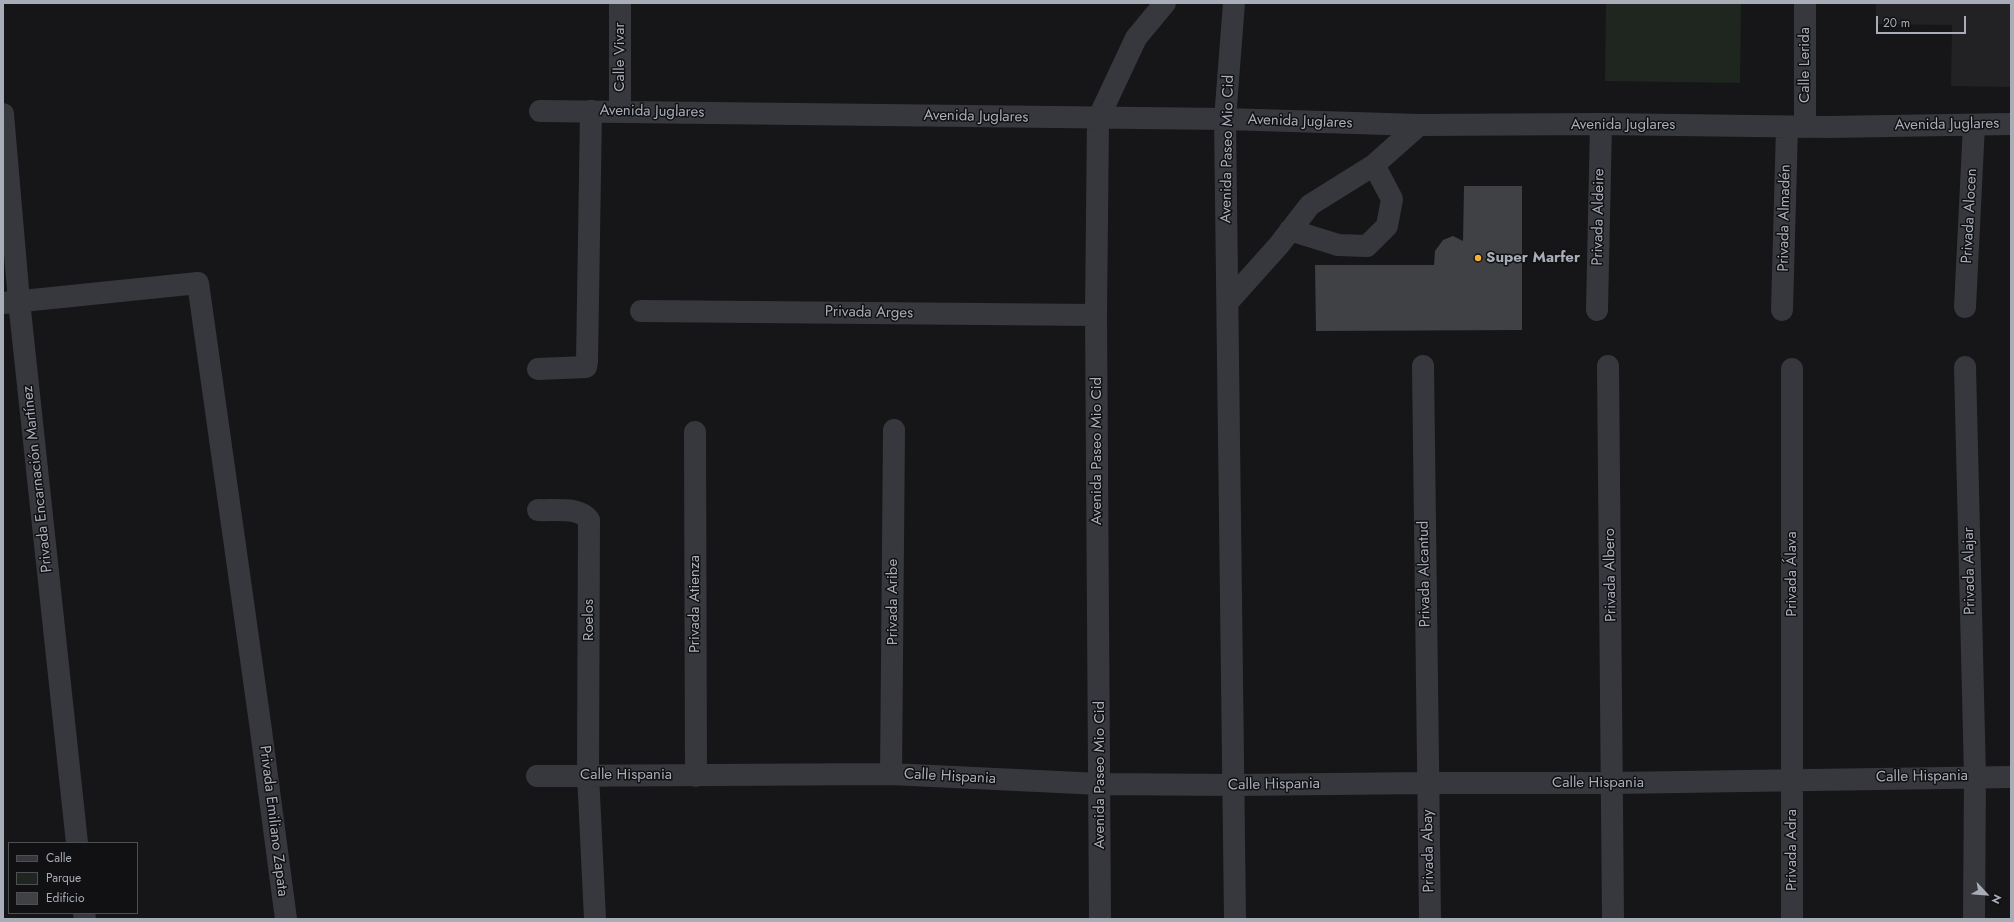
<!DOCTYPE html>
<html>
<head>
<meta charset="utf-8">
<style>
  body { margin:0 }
  #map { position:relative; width:2014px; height:922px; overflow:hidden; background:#161618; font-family:Jost,sans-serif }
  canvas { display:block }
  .frame { position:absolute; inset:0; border:4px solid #a8adb8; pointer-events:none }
  .legend { position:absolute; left:8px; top:842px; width:130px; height:72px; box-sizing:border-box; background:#111113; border:1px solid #4d4f55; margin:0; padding:5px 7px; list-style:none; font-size:12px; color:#a8adb8 }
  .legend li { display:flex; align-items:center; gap:8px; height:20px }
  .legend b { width:20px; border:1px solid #4d4f55 }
  .north { position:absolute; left:1966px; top:874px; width:40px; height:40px; -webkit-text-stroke:3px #111113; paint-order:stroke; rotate:116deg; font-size:11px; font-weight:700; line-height:16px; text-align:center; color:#a8adb8 }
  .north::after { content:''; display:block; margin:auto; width:14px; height:18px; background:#a8adb8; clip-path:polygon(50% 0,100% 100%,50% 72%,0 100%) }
  .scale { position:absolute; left:1876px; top:16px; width:90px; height:18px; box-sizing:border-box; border:2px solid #a8adb8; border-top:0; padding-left:5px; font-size:12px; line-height:14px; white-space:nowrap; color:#a8adb8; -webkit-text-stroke:3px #111113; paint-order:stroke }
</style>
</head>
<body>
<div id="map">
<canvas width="2014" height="922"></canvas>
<div class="frame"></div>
<ul class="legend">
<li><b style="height:5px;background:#37383d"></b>Calle</li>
<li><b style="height:11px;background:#1e261f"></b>Parque</li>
<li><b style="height:11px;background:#404145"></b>Edificio</li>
</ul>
<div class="north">N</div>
<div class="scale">20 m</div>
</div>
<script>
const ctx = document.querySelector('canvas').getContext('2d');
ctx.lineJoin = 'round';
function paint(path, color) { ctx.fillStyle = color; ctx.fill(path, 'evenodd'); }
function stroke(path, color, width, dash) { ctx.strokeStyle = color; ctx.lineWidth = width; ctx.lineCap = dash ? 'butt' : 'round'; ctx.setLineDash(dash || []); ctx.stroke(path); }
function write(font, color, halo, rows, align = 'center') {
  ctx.font = font + ' Jost,sans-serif'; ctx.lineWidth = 3; ctx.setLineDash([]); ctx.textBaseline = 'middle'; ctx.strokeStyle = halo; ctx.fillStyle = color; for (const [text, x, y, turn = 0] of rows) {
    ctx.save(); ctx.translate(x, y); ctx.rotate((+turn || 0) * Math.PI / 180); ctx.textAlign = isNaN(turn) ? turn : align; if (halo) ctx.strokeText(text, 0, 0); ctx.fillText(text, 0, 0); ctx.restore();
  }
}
paint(new Path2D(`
  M 1876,3 L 2011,3 L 2011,87 L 1951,86 L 1952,25 L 1876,24 Z`), '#222225');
paint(new Path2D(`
  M 1606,3 L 1741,3 L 1740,83 L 1605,81 Z`), '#1e261f');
paint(new Path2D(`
  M 1464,186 L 1522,186 L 1522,330 L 1316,331 L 1315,265 L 1434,265 L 1435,251 L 1443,240 L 1453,236 L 1463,241 Z`), '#404145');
stroke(new Path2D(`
  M 1234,3 L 1225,119 L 1235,919
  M 540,111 L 1225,119 L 1419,125 L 1601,124 L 1829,127 L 2011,124
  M 620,112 L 620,3
  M 3,114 L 19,301 L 77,843
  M 1805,127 L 1805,3
  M 1290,230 L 1338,245 L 1367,246 L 1387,226 L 1392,199 L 1374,165
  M 1228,302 L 1279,245 L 1310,205 L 1374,165 L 1419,125
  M 3,303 L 198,283 L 260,723 L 286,919
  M 1965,307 L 1974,125
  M 1597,310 L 1601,124
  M 1782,310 L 1787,127
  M 641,311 L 1096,315
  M 1423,366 L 1430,919
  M 1608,366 L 1613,919
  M 1965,367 L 1975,776 L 1974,919
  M 538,369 L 586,367 L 587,362 L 591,111
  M 695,432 L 696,776
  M 538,510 C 554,511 579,506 589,520 L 588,774 L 595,919
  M 891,774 L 894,430
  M 537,776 L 891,774 L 1100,784 L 1234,785 L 1428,783 L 1613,783 L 2011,777
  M 84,913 L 85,919
  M 1100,919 L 1096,315 L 1098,119 L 1136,38 L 1165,3
  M 1792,919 L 1792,369`), '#37383d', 22);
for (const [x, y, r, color] of [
  [1478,258,4,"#f2b134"]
]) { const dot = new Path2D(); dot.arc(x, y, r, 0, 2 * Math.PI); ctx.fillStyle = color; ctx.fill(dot); stroke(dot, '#111113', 1.5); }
write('15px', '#a8adb8', '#111113', [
  ["Calle Vivar",620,57,-90],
  ["Calle Lerida",1805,65,-90],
  ["Avenida Juglares",652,112,1],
  ["Avenida Juglares",976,117,1],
  ["Avenida Juglares",1300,122,2],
  ["Avenida Juglares",1623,125],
  ["Avenida Juglares",1947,125,-1],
  ["Avenida Paseo Mio Cid",1228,149,-89],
  ["Privada Alocen",1970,216,-87],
  ["Privada Aldeire",1599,217,-89],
  ["Privada Almadén",1785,218,-89],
  ["Privada Arges",869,313,1],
  ["Avenida Paseo Mio Cid",1097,451,-90],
  ["Privada Encarnación Martínez",38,479,-96],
  ["Privada Alajar",1970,571,-91],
  ["Privada Alcantud",1425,574,-91],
  ["Privada Álava",1792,574,-90],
  ["Privada Albero",1611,575,-91],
  ["Privada Aribe",893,602,-90],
  ["Privada Atienza",695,604,-90],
  ["Roelos",589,620,-90],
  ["Calle Hispania",626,775],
  ["Avenida Paseo Mio Cid",1100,775,-90],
  ["Calle Hispania",950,777,3],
  ["Calle Hispania",1922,777,-1],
  ["Calle Hispania",1598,783],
  ["Calle Hispania",1274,785,-1],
  ["Privada Emiliano Zapata",273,821,83],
  ["Privada Adra",1792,850,-90],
  ["Privada Abay",1429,851,-91]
]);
write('bold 15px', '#a8adb8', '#111113', [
  ["Super Marfer",1486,258]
], 'left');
</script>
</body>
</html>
